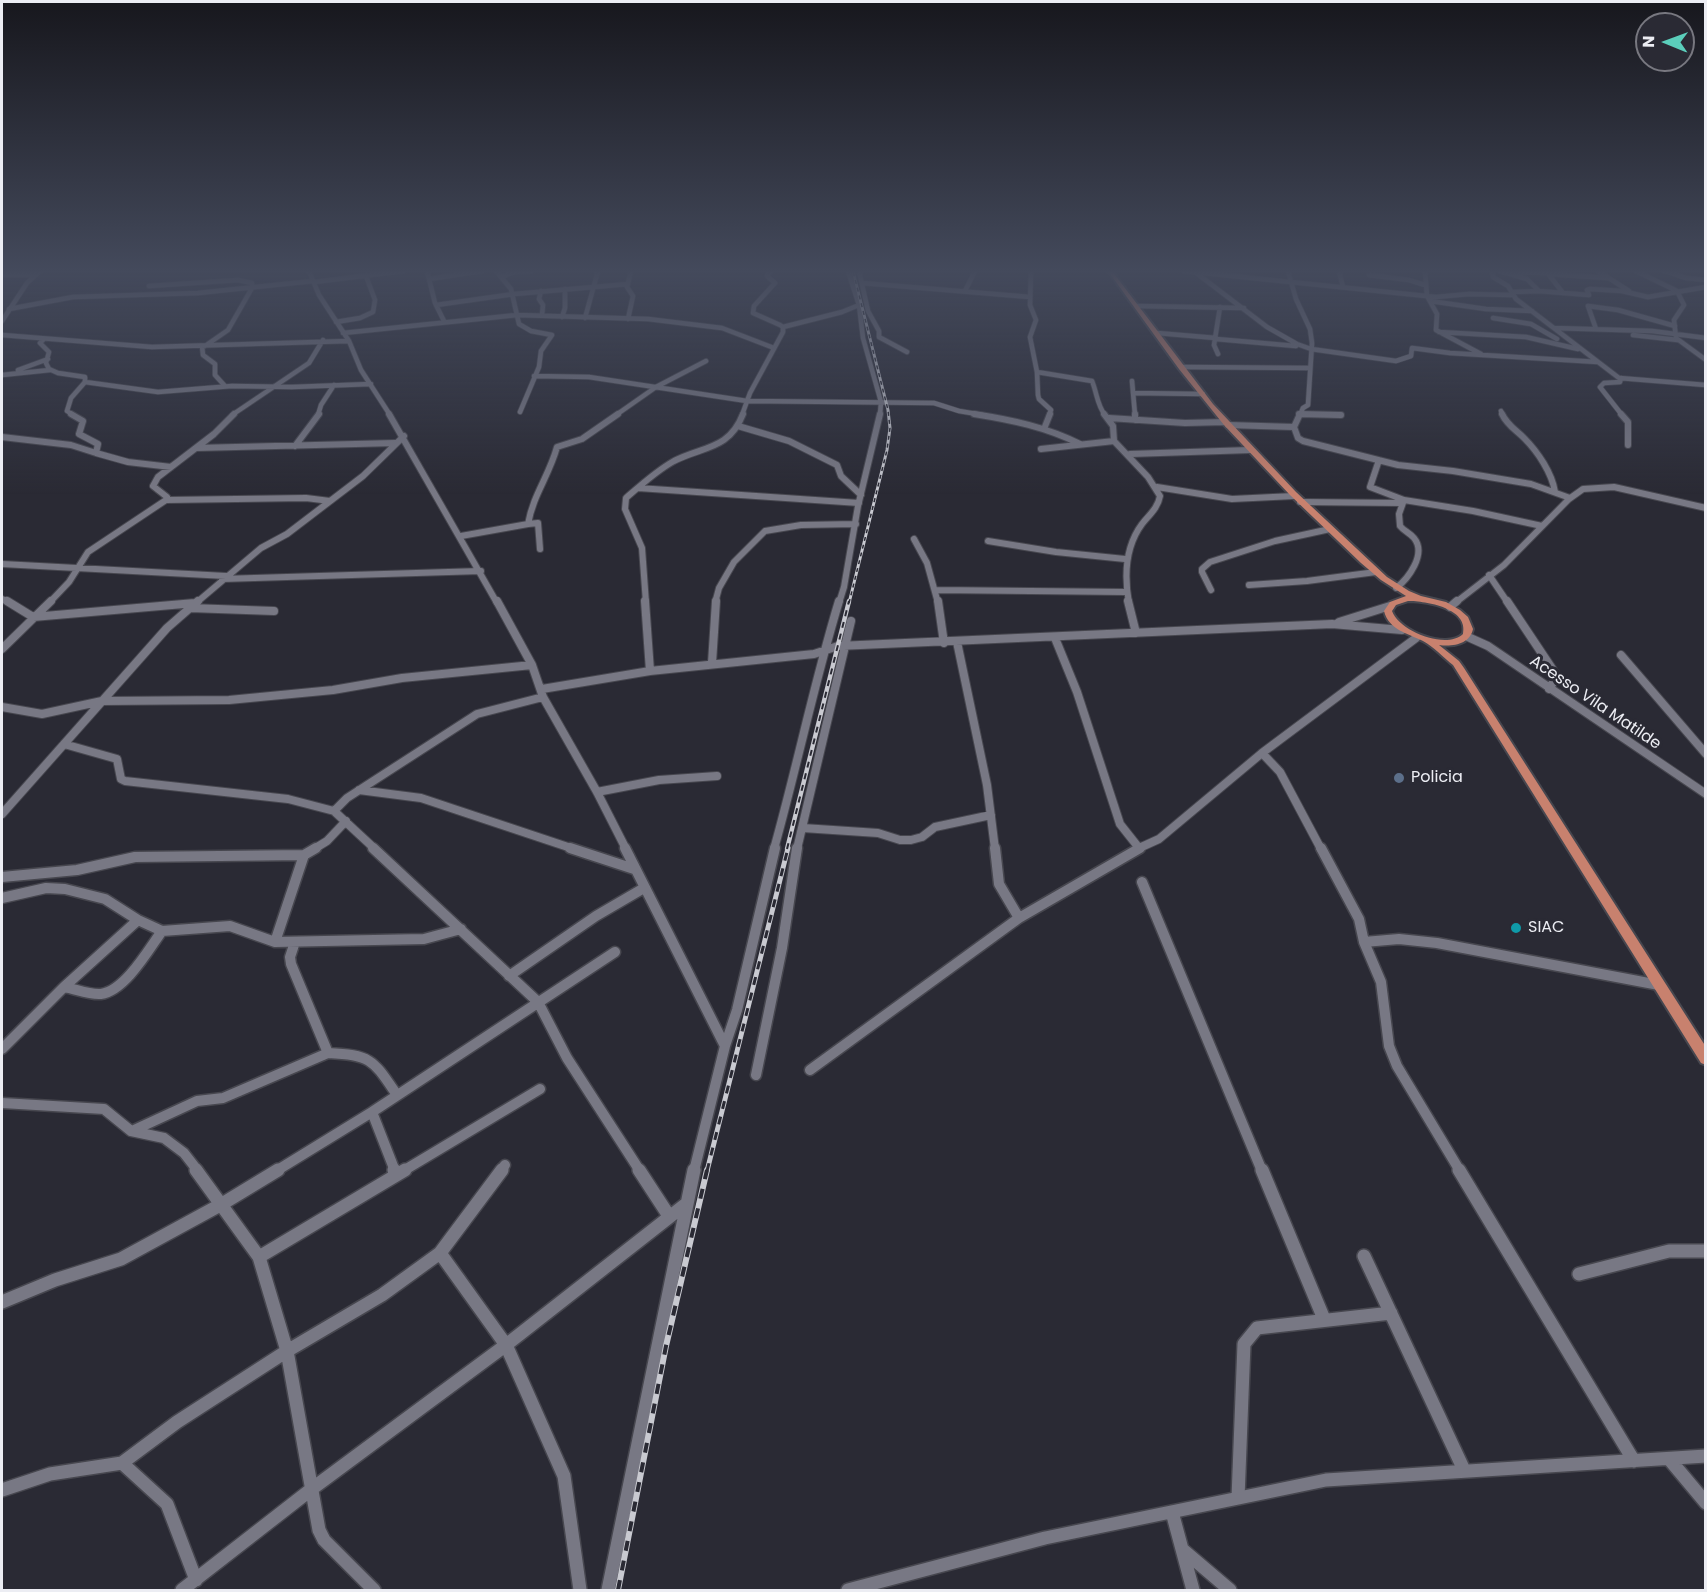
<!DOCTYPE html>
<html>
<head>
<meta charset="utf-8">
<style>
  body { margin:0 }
  #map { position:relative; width:1707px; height:1592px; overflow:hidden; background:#2a2a34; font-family:Poppins,sans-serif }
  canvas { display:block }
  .frame { position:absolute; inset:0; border:3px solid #ecedf3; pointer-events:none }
  .north { position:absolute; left:1635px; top:12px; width:60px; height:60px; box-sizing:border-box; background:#2a2a34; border:2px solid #787880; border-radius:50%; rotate:271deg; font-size:16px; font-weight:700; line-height:24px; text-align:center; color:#ecedf3 }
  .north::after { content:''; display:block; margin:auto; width:21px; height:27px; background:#5bcebb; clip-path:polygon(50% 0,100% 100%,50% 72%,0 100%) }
</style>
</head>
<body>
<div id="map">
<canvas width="1707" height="1592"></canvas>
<div class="frame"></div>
<div class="north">N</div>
</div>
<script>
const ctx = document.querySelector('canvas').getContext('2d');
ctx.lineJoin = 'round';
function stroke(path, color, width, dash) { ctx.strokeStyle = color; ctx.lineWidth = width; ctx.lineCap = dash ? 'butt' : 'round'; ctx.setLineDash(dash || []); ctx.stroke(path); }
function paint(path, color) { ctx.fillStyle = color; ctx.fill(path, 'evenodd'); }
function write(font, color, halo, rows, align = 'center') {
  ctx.font = font + ' Poppins,sans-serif'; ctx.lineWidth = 6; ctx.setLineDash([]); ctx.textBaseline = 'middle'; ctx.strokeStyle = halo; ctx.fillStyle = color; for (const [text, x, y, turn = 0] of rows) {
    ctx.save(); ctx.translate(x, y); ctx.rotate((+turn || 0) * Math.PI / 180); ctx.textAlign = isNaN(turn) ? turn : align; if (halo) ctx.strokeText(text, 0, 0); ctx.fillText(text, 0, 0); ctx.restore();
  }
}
const minorFar4 = new Path2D(`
  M 309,271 L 319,295 L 349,341 L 361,370 L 390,415
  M 427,271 L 435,303 L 444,321
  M 496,271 L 511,289 L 519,324 L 531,331 L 552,335 L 541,351 L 539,367 L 520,412
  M 848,271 L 859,305 L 863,338 L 881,402 L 880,415
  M 859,271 L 868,311 L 879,331 L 879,337 L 907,352
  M 1031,271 L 1030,305 L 1036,320 L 1030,337 L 1037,372 L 1038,395 L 1039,399 L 1051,410 L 1049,415
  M 1184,271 L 1436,297 L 1469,294 L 1511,295
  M 1288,271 L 1296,299 L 1310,329 L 1312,343 L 1308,405 L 1303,408 L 1300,415
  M 1339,271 L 1343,287
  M 1425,271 L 1427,296 L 1437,314 L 1436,330 L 1481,354
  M 1492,271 L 1493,277 L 1508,286 L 1516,299 L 1619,378 L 1706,385
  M 1500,271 L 1527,279 L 1539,291
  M 1546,271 L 1563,293
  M 1598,271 L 1629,291
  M 1636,271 L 1677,291 L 1684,305 L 1674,320 L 1676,338 L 1706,360
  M 1665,271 L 1686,278 L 1706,280
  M 1195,272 L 1267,327 L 1297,344 L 1311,349 L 1396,361 L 1411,356 L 1412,348 L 1450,353 L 1598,362
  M 1518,272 L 1547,273
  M 1548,274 L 1608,278
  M 2,275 L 36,275
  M 1369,275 L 1409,280 L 1425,285
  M 504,276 L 514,272 L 531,271
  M 429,279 L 482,271
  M 314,282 L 403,271
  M 862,283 L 1030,297
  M 149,286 L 238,280 L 252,283 L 252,288 L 228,330 L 205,346
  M 541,291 L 539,299 L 543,305 L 542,315
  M 965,291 L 975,271
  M 1513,292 L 1539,291 L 1589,295 L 1587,290 L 1590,289 L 1622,291 L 1648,297 L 1706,287
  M 1430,301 L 1486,309 L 1532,311
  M 436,305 L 514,294 L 628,284
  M 1137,306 L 1244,308
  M 9,309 L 73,297 L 198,293 L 313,281
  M 562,317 L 565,308 L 565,289
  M 585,318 L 598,271
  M 1493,318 L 1531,324 L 1557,339
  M 628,319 L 633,296 L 627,287 L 631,271
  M 2,321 L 27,283 L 40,271
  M 336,322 L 360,318 L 373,312 L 375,300 L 366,276
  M 783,327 L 842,312 L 859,305
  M 1554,328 L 1652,331 L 1706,338
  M 1596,329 L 1588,306 L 1618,310 L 1675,326
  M 1439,332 L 1526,337 L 1578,349
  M 343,333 L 517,315 L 648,319 L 722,328 L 774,348
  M 1157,333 L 1216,338
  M 2,335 L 152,347 L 349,341
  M 1633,335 L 1678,340
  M 44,339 L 40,343 L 49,352 L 46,363 L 49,369 L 58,373 L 85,377 L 85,382 L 71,398 L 67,411 L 73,415
  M 1216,339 L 1296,346
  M 202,346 L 203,355 L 215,364 L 215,375 L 225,386
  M 1218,354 L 1214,345 L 1220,307
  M 1182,367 L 1309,368
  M 18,370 L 48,359
  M 1037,372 L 1092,381 C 1097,393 1097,405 1105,415
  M 2,375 L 50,370
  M 534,376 L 589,377 L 747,401 L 934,403 L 959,411 L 983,415
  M 1621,378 L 1620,382 L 1604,383 L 1600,387 L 1622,415
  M 1132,381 L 1135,415
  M 85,382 L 158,392 L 232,386 L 292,387 L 371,384
  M 1133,393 L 1203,394
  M 1501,411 L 1503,415
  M 1299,414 L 1341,415
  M 232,415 L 309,363 L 323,340
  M 318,415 L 321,405 L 334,385
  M 616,415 L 656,387 L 706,361
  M 742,415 L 750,393 L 783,332 L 783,327 L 780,325 L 753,313 L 754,306 L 775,283 L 767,276 L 771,271`);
const minorFar3 = new Path2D(`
  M 71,414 L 83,421 L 79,434 L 98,444 L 96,453 L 128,462 L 171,467
  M 389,414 L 497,603
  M 974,414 C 1012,420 1046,427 1080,444
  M 1104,414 L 1113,426 L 1114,441 L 1148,477 L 1160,496 C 1158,508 1149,515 1142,524 C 1125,547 1124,575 1129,603
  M 1135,414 L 1135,420
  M 1299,414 L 1341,415
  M 1502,414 C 1507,425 1516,430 1524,438 C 1538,452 1552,473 1555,492
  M 1621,414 L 1628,422 L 1628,445
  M 1109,418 L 1185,423 L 1225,422
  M 1228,425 L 1294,427 L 1300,414
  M 738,426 L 789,441 L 837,465 L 841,476 L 861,495
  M 1294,427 L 1298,438 L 1303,441 L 1398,465 L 1453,471 L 1531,484 L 1570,498
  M 1044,429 L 1050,414
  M 2,437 L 71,445 L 96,453
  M 295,446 L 319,414
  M 196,448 L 395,443
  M 1041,449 L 1114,441
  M 1130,454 L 1250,450
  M 1379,460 L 1370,487 L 1404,500 L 1399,514 L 1400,526 C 1404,531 1410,533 1414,538 C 1427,554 1408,579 1396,588
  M 1157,487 L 1232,499 L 1294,496
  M 638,488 L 859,503
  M 166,500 L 306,498 L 330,501
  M 1404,500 L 1473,511 L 1542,526
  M 1300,502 L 1402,503
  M 461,536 L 528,524
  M 914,539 L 927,563 L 938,603
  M 988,541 L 1056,552 L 1125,559
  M 540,549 L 538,523 L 528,524 C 533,495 549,476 557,447 L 582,439 L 618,414
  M 2,564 L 226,576
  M 1489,575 L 1508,603
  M 222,579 L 481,571
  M 1249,585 L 1307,581 L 1376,572
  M 936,590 L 1125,592
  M 1211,590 L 1202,572 L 1202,569 L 1210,562 L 1275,541 L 1330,529
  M 2,599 L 10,603
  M 49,603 L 69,582 L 88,552 L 166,500 L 167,497 L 153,486 L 158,477 L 214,434 L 234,414
  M 196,603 L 261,548 L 287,534 L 363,476 L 404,436
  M 646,603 L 642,548 L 625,509 L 626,498 C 641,485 656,471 674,461 C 703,446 729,450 743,414
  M 715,603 L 719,588 L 734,562 L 765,531 L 801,525 L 856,524
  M 839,603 L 844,587 L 858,506 L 880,414
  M 1455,603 L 1504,565 L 1569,499 L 1583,489 L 1614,487 L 1706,508`);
const minorFar2 = new Path2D(`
  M 7,601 L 33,617 L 195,603
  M 497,601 L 532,665 L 543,697 L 597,792 L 626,849
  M 645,601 L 650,671
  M 938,601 L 944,643
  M 1128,601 L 1136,633
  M 1507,601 L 1555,673 L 1556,678 L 1549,689
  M 1450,607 L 1457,601
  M 190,608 L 274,611
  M 1339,622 L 1390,606
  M 1468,637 L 1488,646 L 1706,794
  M 1055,638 L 1077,692 L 1120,824 L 1139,848
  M 957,642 L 987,785 L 995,849
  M 2,649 L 51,601
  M 1621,655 L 1706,754
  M 712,663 L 716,601
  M 542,689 L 650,671 L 814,654 L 838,646 L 1332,624 L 1402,630
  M 2,707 L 42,714 L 102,701 L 229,700 L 333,690 L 402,678 L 532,665
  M 64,744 L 117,759 L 121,779 L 125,781 L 288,799 L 334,811 L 375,849
  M 1262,753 L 1280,772 L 1321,849
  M 359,790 L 421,798 L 574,849
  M 597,792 L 659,780 L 717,776
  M 334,811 L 347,798 L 477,714 L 543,697
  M 2,814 L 167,628 L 198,601
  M 803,828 L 878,833 L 900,840 L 911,840 L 922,837 L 935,827 L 991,815
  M 314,849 L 327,841 L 346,821
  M 774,849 C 797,767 814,683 839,601
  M 797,849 L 851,621
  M 1137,849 L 1159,839 L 1262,753 L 1416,638`);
const minorFar1 = new Path2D(`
  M 373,848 L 538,1002 L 567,1058 L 640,1171
  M 570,848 L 634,869
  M 625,848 L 725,1046
  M 995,848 L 999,884 L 1019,918
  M 1321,848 L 1359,919 L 1364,942 L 1381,982 L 1389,1046 L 1397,1066 L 1460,1171
  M 2,877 L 77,870 L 135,857 L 304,855
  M 1142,882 L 1262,1171
  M 2,898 L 46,888 L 65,889 L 105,899 L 138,920 L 162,931 L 230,926 L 275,942 L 424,939 L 461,929
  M 275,942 L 304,855 L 316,848
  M 295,942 L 290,957 L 291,964 L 328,1053 C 372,1055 373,1060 397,1095
  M 1364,942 L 1399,939 L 1437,943 L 1659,985
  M 509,976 L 596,916 L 644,888
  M 64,987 C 76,989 89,995 101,994 C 125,991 149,949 162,931
  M 2,1049 L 64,987 L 138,920
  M 810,1070 L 1019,918 L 1140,848
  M 756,1075 L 782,948 L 797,848
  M 2,1103 L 104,1109 L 131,1131 L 164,1138 L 184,1153 L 198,1171
  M 372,1112 L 395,1171
  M 132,1131 L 197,1101 L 223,1098 L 328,1053
  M 276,1171 L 372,1112 L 615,952
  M 403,1171 L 540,1089
  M 500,1171 L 505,1165
  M 694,1171 L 725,1046 L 737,1010 L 775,848`);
const minor = new Path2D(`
  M 196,1170 L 259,1257 L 287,1351 L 319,1530 L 324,1540 L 374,1590
  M 394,1170 L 396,1174
  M 639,1170 L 669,1216
  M 1262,1170 L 1324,1319
  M 1459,1170 L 1634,1461
  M 440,1253 L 506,1345 L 564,1476 L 580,1590
  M 1364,1256 L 1464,1470
  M 259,1257 L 405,1170
  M 1579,1274 L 1669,1251 L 1706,1251
  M 2,1302 L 55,1280 L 121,1259 L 222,1204 L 278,1170
  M 1670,1460 L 1706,1503
  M 122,1463 L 177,1422 L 287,1351 L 382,1295 L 440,1253 L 502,1170
  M 2,1490 L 50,1474 L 122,1463 L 167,1504 L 196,1580
  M 1238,1498 L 1244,1344 L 1257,1328 L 1391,1313
  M 1172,1512 L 1193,1590
  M 1183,1550 L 1230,1590
  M 182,1590 L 313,1488 L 506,1345 L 686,1204
  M 608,1590 L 694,1170
  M 848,1590 L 1045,1538 L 1326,1480 L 1706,1456`);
const major = new Path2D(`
  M 1108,271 L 1112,271 L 1213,404 L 1296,492 L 1387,577 L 1409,591 L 1421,596 L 1446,602 L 1460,610 L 1468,617 L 1473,629 C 1470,644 1453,647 1439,645 L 1459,661 L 1464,668 L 1706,1047 L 1706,1065 L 1701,1063 L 1453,665 C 1444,658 1433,646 1423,641 C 1407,633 1389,630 1384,611 L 1390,602 L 1406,596 L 1381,580 L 1361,563 L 1290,495 L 1224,425 L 1179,369 ZM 1408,601 C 1426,601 1469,608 1463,634 C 1446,650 1399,631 1392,611 L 1396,605 Z`);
stroke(minorFar4, '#47474f', 6);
stroke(minorFar3, '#47474f', 8);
stroke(minorFar2, '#47474f', 10);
stroke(minorFar1, '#47474f', 13);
stroke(minor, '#47474f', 16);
stroke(major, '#47474f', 4);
stroke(minorFar4, '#787884', 4.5);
stroke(minorFar3, '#787884', 6);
stroke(minorFar2, '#787884', 8);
stroke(minorFar1, '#787884', 10);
stroke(minor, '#787884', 13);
paint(major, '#c8816e');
const railFar3 = new Path2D(`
  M 849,603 L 887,450 L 890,428 L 888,410 L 853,271`);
const railFar2 = new Path2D(`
  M 787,849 L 849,601`);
const railFar1 = new Path2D(`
  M 707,1171 L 788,848`);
const rail = new Path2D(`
  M 618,1590 L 666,1346 L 707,1170`);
stroke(railFar3, '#c9cad1', 3);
stroke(railFar2, '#c9cad1', 4.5);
stroke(railFar1, '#c9cad1', 5);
stroke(rail, '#c9cad1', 6);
stroke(railFar3, '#2a2a34', 1.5, [4]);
stroke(railFar2, '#2a2a34', 2, [6]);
stroke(railFar1, '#2a2a34', 3, [8]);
stroke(rail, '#2a2a34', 4, [10]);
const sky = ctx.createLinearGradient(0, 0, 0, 494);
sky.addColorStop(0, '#17171d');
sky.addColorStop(0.55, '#444a5c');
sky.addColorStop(1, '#444a5c00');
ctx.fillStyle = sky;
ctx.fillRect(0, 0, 1707, 494);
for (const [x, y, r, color] of [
  [1399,778,6,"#5c6f8a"],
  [1516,928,6,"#0f9aa8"]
]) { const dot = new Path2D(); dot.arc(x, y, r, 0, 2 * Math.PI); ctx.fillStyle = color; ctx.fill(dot); stroke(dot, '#2a2a34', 2); }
write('16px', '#ecedf3', '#2a2a34', [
  ["Acesso Vila Matilde",1595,703,34]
]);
write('16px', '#ecedf3', '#2a2a34', [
  ["Policia",1411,778],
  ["SIAC",1528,928]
], 'left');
</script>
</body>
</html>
